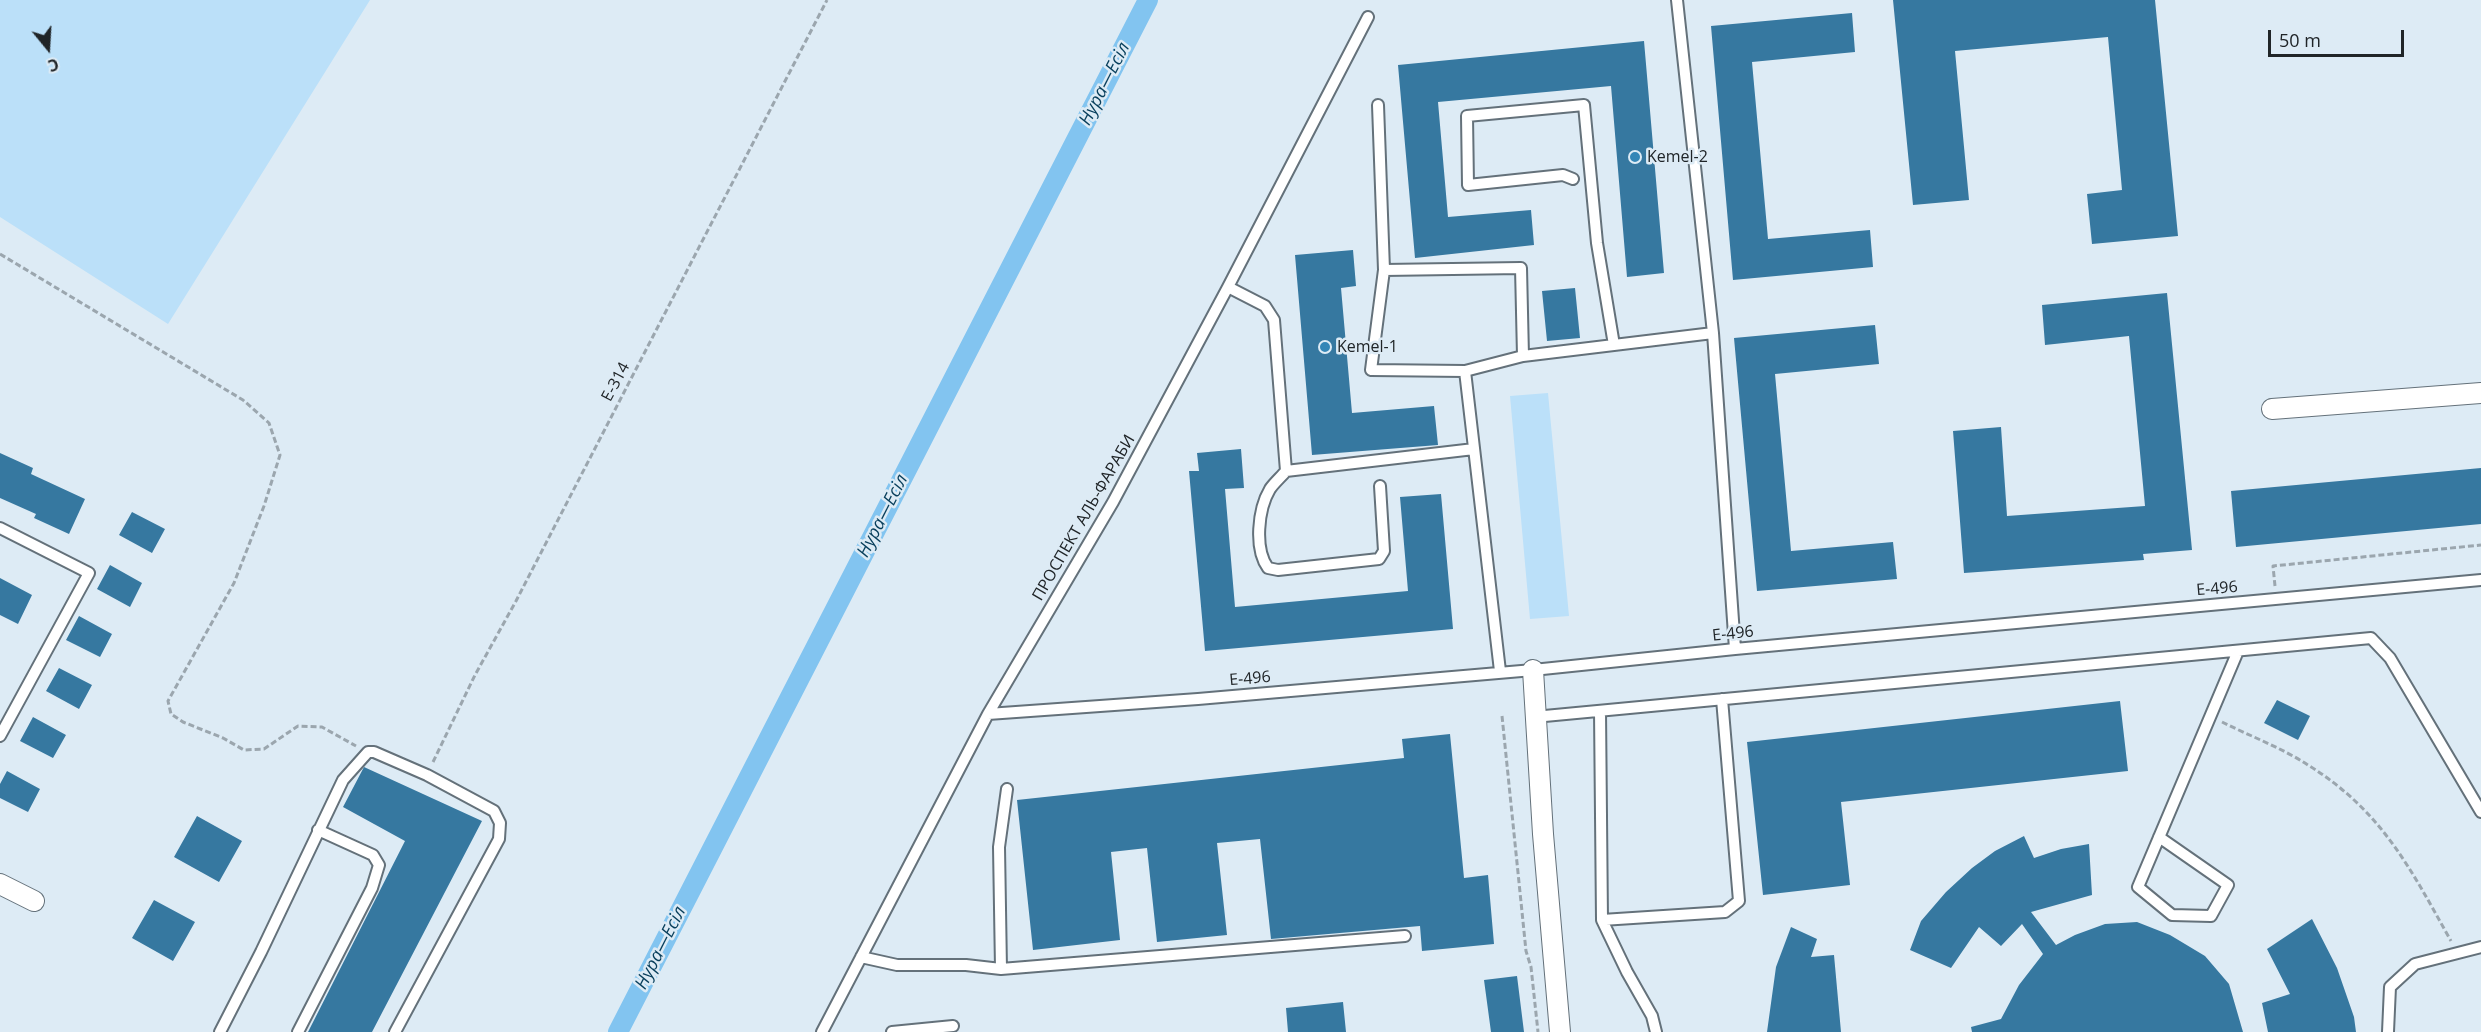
<!DOCTYPE html>
<html>
<head>
<meta charset="utf-8">
<style>
  body { margin:0 }
  #map { position:relative; width:2481px; height:1032px; overflow:hidden; background:#ddebf5; font-family:"Open Sans",sans-serif }
  canvas { display:block }
  .north { position:absolute; left:18px; top:18px; width:60px; height:60px; -webkit-text-stroke:4px #ddebf5; paint-order:stroke; rotate:162deg; font-size:16px; font-weight:700; line-height:24px; text-align:center; color:#202528 }
  .north::after { content:''; display:block; margin:auto; width:21px; height:27px; background:#202528; clip-path:polygon(50% 0,100% 100%,50% 72%,0 100%) }
  .scale { position:absolute; left:2268px; top:30px; width:136px; height:27px; box-sizing:border-box; border:3px solid #202528; border-top:0; padding-left:8px; font-size:18px; line-height:21px; white-space:nowrap; color:#202528; -webkit-text-stroke:4px #ddebf5; paint-order:stroke }
</style>
</head>
<body>
<div id="map">
<canvas width="2481" height="1032"></canvas>
<div class="north">С</div>
<div class="scale">50 m</div>
</div>
<script>
const ctx = document.querySelector('canvas').getContext('2d');
ctx.lineJoin = 'round';
function paint(path, color) { ctx.fillStyle = color; ctx.fill(path, 'evenodd'); }
function stroke(path, color, width, dash) { ctx.strokeStyle = color; ctx.lineWidth = width; ctx.lineCap = dash ? 'butt' : 'round'; ctx.setLineDash(dash || []); ctx.stroke(path); }
function write(font, color, halo, rows, align = 'center') {
  ctx.font = font + ' "Open Sans",sans-serif'; ctx.lineWidth = 5; ctx.setLineDash([]); ctx.textBaseline = 'middle'; ctx.strokeStyle = halo; ctx.fillStyle = color; for (const [text, x, y, turn = 0] of rows) {
    ctx.save(); ctx.translate(x, y); ctx.rotate((+turn || 0) * Math.PI / 180); ctx.textAlign = isNaN(turn) ? turn : align; if (halo) ctx.strokeText(text, 0, 0); ctx.fillText(text, 0, 0); ctx.restore();
  }
}
paint(new Path2D(`
  M 0,0 L 370,0 L 168,324 L 0,217 Z
  M 1548,393 L 1569,616 L 1530,619 L 1510,396 Z`), '#bbe0f9');
stroke(new Path2D(`
  M 618,1032 L 1148,0`), '#82c4f0', 20);
paint(new Path2D(`
  M 1893,0 L 2155,0 L 2178,236 L 2092,244 L 2087,194 L 2122,190 L 2108,37 L 1955,51 L 1969,200 L 1913,205 Z
  M 1852,13 L 1855,52 L 1752,62 L 1768,239 L 1870,230 L 1873,267 L 1733,280 L 1711,26 Z
  M 1644,41 L 1664,273 L 1627,277 L 1611,86 L 1438,102 L 1448,217 L 1531,210 L 1534,245 L 1415,258 L 1398,65 Z
  M 1353,250 L 1356,286 L 1341,288 L 1352,413 L 1434,406 L 1438,445 L 1312,455 L 1295,255 Z
  M 1575,288 L 1580,338 L 1547,341 L 1542,291 Z
  M 2167,293 L 2192,550 L 2143,554 L 2144,560 L 1964,573 L 1953,431 L 2001,427 L 2007,516 L 2145,506 L 2129,336 L 2045,345 L 2042,305 Z
  M 1875,325 L 1879,364 L 1775,374 L 1791,551 L 1893,542 L 1897,579 L 1757,591 L 1734,338 Z
  M 1241,449 L 1244,488 L 1225,489 L 1235,607 L 1408,591 L 1400,497 L 1441,494 L 1453,629 L 1205,651 L 1189,471 L 1199,471 L 1197,453 Z
  M 0,453 L 33,468 L 31,474 L 85,499 L 69,534 L 34,518 L 36,514 L 0,498 Z
  M 2481,468 L 2481,524 L 2236,547 L 2231,491 Z
  M 132,512 L 165,529 L 152,553 L 119,535 Z
  M 110,565 L 142,583 L 130,607 L 97,589 Z
  M 0,578 L 32,595 L 18,624 L 0,615 Z
  M 79,616 L 112,634 L 100,657 L 66,640 Z
  M 59,668 L 92,685 L 79,709 L 46,691 Z
  M 2277,700 L 2310,716 L 2298,740 L 2264,723 Z
  M 2120,701 L 2128,771 L 1841,802 L 1850,885 L 1763,895 L 1747,742 Z
  M 33,717 L 66,735 L 53,758 L 20,741 Z
  M 1450,734 L 1464,878 L 1488,875 L 1494,944 L 1422,951 L 1420,926 L 1271,939 L 1260,839 L 1217,843 L 1227,935 L 1157,942 L 1147,848 L 1111,852 L 1120,940 L 1033,950 L 1017,800 L 1404,758 L 1402,739 Z
  M 364,767 L 482,821 L 372,1032 L 308,1032 L 405,841 L 343,807 Z
  M 7,771 L 40,789 L 28,812 L 0,798 L 0,784 Z
  M 197,816 L 242,841 L 219,882 L 174,857 Z
  M 2024,836 L 2034,858 L 2061,849 L 2089,844 L 2092,895 L 2031,912 L 2056,945 L 2075,935 L 2105,924 L 2137,922 L 2170,935 L 2205,956 L 2229,984 L 2243,1032 L 1972,1032 L 1971,1027 L 2001,1019 L 2019,985 L 2043,954 L 2022,924 L 2001,946 L 1979,927 L 1951,968 L 1910,950 L 1921,921 L 1946,892 L 1972,868 L 1995,851 Z
  M 154,900 L 195,922 L 173,961 L 132,938 Z
  M 2312,919 L 2337,968 L 2354,1017 L 2356,1032 L 2268,1032 L 2262,1003 L 2290,994 L 2267,949 Z
  M 1791,927 L 1817,939 L 1811,957 L 1834,955 L 1841,1032 L 1767,1032 L 1776,967 Z
  M 1517,976 L 1524,1032 L 1491,1032 L 1484,980 Z
  M 1343,1002 L 1346,1032 L 1288,1032 L 1286,1008 Z`), '#3678a0');
const service = new Path2D(`
  M 1677,0 L 1713,333 L 1735,649
  M 1378,105 L 1384,270 L 1371,370 L 1465,371 L 1500,671
  M 1573,179 L 1563,175 L 1468,185 L 1467,116 L 1584,105 L 1597,243 L 1614,345
  M 1384,270 L 1521,268 L 1523,356
  M 1228,287 L 1265,306 L 1274,320 L 1286,471
  M 1465,371 L 1523,356 L 1713,333
  M 1380,486 L 1384,551 L 1379,559 L 1278,570 L 1268,568 C 1254,549 1258,509 1270,489 C 1274,483 1281,477 1286,471 L 1474,449
  M 0,528 L 89,573 L 0,736
  M 1600,711 L 1602,920 L 1627,972 L 1652,1016 L 1656,1032
  M 988,714 L 1198,699 L 1533,670 L 1735,649 L 2481,580
  M 1534,717 L 2371,638 L 2390,658 L 2481,812
  M 2159,837 L 2228,885 L 2211,916 L 2172,915 L 2138,887 L 2238,651
  M 1602,920 L 1725,912 L 1739,901 L 1722,699
  M 861,957 L 897,965 L 966,965 L 1001,969 L 1405,936
  M 1001,969 L 999,847 L 1007,789
  M 220,1032 L 261,952 L 343,780 L 368,752 L 374,752 L 427,775 L 494,811 L 500,823 L 499,839 L 395,1032
  M 298,1032 L 372,888 L 379,865 L 373,855 L 318,830
  M 822,1032 L 988,714 L 1113,502 L 1228,287 L 1368,17
  M 892,1032 L 953,1026
  M 2388,1032 L 2390,987 L 2415,964 L 2481,947`);
const minor = new Path2D(`
  M 2272,409 L 2481,393
  M 1533,670 L 1543,834 L 1560,1032
  M 0,884 L 34,901`);
stroke(service, '#64717a', 14);
stroke(minor, '#64717a', 22);
stroke(new Path2D(`
  M 0,254 L 243,400 L 269,423 L 280,455 L 264,506 L 234,583 L 168,701 L 171,714 L 183,722 L 223,738 L 244,750 L 264,749 L 298,726 L 322,727 L 356,746
  M 2275,586 L 2273,566 L 2481,545
  M 1502,716 L 1526,951 L 1531,967 L 1538,1032
  M 2222,722 C 2250,736 2282,748 2308,765 C 2382,811 2410,868 2451,941
  M 433,762 L 475,675 L 516,601 L 827,0`), '#9ba6ae', 3, [6, 3]);
stroke(service, '#fff', 10);
stroke(minor, '#fff', 20);
for (const [x, y, r, color] of [
  [1635,157,6,"#3486b7"],
  [1325,347,6,"#3486b7"]
]) { const dot = new Path2D(); dot.arc(x, y, r, 0, 2 * Math.PI); ctx.fillStyle = color; ctx.fill(dot); stroke(dot, '#ddebf5', 2); }
write('16px', '#202528', '#ddebf5', [
  ["Kemel-2",1647,157],
  ["Kemel-1",1337,347]
], 'left');
write('16px', '#202528', '#ddebf5', [
  ["E-314",616,382,-62],
  ["ПРОСПЕКТ АЛЬ-ФАРАБИ",1084,518,-60],
  ["E-496",2217,589,-5],
  ["E-496",1733,634,-6],
  ["E-496",1250,679,-5]
]);
write('italic 18px', '#073e5b', '#ddebf5', [
  ["Нура—Есіл",1105,84,-63],
  ["Нура—Есіл",883,516,-63],
  ["Нура—Есіл",661,948,-63]
]);
</script>
</body>
</html>
